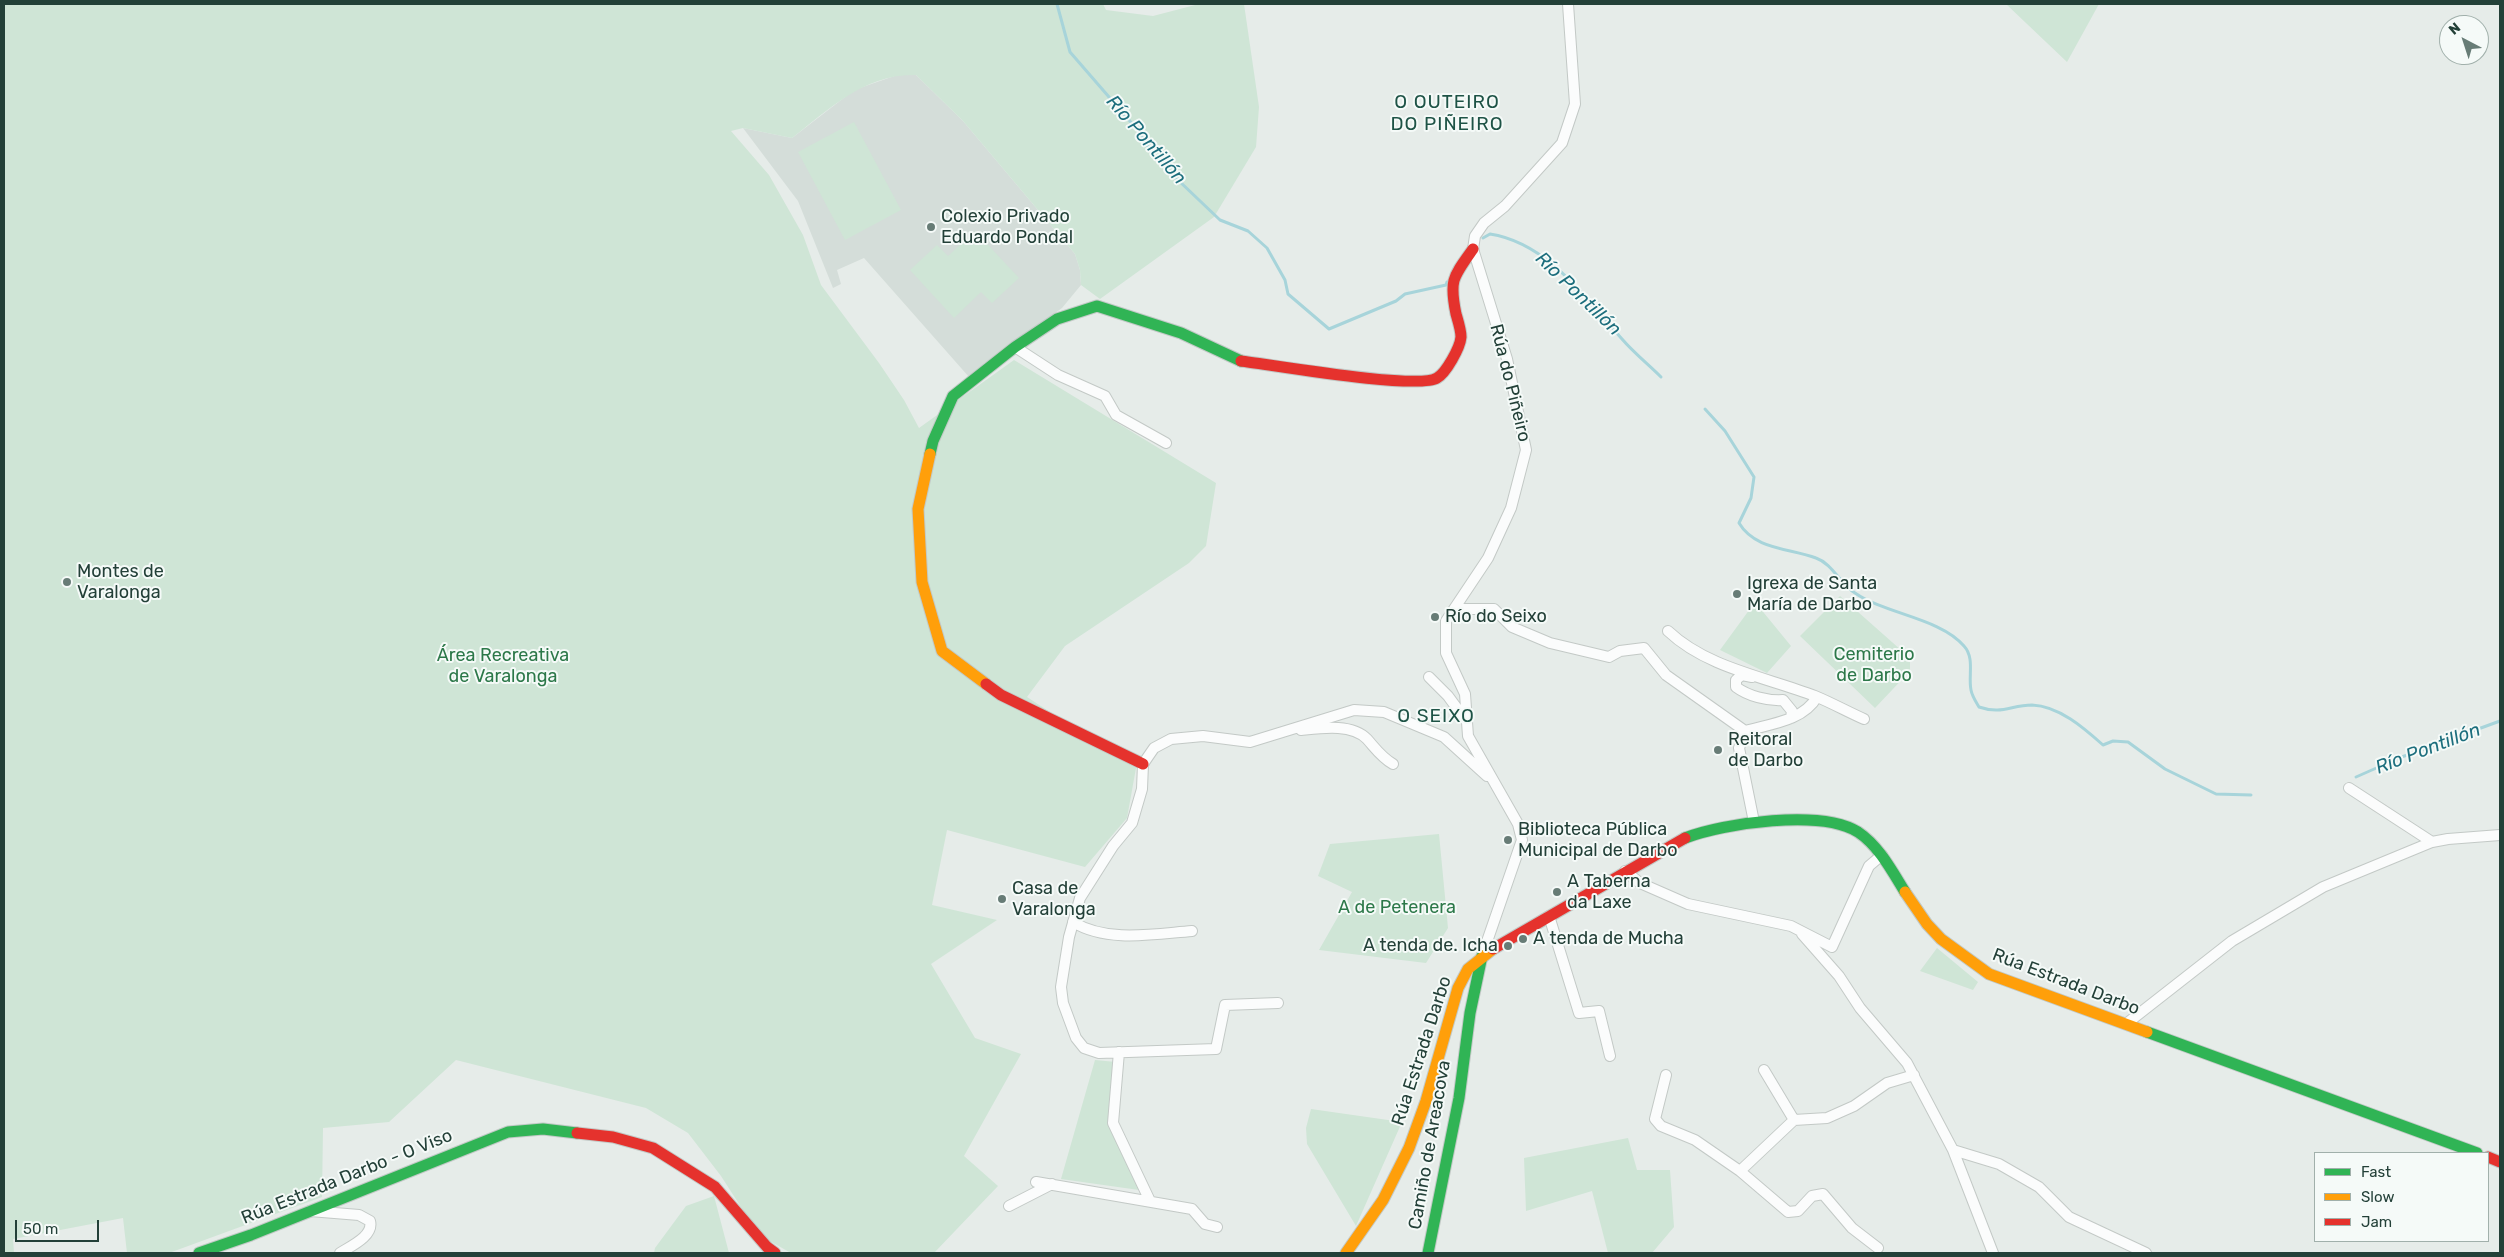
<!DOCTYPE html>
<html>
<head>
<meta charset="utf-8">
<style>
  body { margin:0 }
  #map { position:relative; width:2504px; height:1257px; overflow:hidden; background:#e6ece9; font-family:Rubik,sans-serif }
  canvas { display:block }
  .frame { position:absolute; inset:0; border:5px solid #234038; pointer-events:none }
  .legend { position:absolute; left:2314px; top:1152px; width:175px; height:90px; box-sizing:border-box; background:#f5faf8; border:1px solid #a1b0ab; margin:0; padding:6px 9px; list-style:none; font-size:15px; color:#234038 }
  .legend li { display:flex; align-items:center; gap:10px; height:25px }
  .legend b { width:25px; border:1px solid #a1b0ab }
  .north { position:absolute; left:2439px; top:15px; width:50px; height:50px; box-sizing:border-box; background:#f5faf8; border:1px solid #a1b0ab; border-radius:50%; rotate:320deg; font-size:14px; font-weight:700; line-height:20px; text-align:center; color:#234038 }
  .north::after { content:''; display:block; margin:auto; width:18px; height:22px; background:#677c76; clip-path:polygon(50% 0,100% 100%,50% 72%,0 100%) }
  .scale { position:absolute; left:15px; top:1220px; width:84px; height:22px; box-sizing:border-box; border:2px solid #234038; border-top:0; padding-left:6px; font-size:15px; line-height:18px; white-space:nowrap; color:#234038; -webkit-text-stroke:4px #f5faf8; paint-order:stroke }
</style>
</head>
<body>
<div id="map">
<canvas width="2504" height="1257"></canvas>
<div class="frame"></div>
<ul class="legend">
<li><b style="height:6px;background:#30b455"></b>Fast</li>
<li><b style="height:6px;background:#ff9f0a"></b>Slow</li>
<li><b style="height:6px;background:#e5322d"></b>Jam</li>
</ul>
<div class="north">N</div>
<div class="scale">50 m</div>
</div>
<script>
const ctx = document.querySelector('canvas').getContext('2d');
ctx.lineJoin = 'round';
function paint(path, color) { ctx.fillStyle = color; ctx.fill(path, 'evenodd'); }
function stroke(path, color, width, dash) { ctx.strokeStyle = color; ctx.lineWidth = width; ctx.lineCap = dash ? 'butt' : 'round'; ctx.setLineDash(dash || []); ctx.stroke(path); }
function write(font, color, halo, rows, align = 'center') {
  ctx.font = font + ' Rubik,sans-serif'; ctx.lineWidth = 4; ctx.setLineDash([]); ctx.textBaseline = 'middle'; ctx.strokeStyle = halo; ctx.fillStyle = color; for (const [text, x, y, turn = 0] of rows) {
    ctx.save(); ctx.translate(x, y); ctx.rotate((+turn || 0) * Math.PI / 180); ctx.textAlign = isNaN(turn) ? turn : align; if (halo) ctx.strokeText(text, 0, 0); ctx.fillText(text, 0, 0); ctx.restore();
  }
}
paint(new Path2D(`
  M 900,74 L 916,75 L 963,121 L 1075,254 L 1080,270 L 1081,285 L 1062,308 L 969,377 L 864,258 L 837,270 L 841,284 L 833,288 L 798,201 L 743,128 L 792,138 L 854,90 Z`), '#d4ddd9');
paint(new Path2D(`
  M 4,4 L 1103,4 L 1106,10 L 1153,16 L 1199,4 L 1244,4 L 1259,107 L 1256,147 L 1214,217 L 1100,299 L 1081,285 L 1080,270 L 1075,254 L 963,121 L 916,75 C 866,73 829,109 792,138 L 743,128 L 731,131 L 769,175 L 803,235 L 821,285 L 879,363 L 904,400 L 919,428 L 1014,360 L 1216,483 L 1206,546 L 1189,563 L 1065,646 L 1027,697 L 1136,768 L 1127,818 L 1085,867 L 947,830 L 932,905 L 997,920 L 931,964 L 975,1038 L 1021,1054 L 964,1156 L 998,1186 L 934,1253 L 791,1253 L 759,1235 L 721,1176 L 688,1133 L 646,1108 L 456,1060 L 389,1122 L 323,1128 L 322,1197 L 169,1253 L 127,1253 L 123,1218 L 13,1239 L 14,1253 L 4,1253 Z
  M 2006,4 L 2099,4 L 2067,62 Z
  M 854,122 L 901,210 L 845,240 L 798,152 Z
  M 975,231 L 1019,278 L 992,303 L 981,292 L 954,318 L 910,270 L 937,245 L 948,256 Z
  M 1840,596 L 1910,658 L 1910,671 L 1875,708 L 1800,636 Z
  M 1755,602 L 1791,646 L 1767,673 L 1720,650 Z
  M 1439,834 L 1448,928 L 1426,963 L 1319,950 L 1352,892 L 1318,876 L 1330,844 Z
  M 1937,948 L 1978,982 L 1973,990 L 1920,971 Z
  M 1095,1060 L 1116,1062 L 1109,1123 L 1139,1190 L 1061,1179 Z
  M 1311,1109 L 1402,1122 L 1356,1226 L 1307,1144 L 1306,1128 Z
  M 1628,1138 L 1637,1170 L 1670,1170 L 1674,1227 L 1652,1253 L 1608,1253 L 1592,1191 L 1526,1211 L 1524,1158 Z
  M 714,1196 L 729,1253 L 654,1253 L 655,1248 L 686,1206 Z`), '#cfe5d6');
stroke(new Path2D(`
  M 1057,4 L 1070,52 L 1135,127 L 1157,160 L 1220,220 L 1248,231 L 1267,248 L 1285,280 L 1288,294 L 1329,329 L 1396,301 L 1405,294 L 1446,285 L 1447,282
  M 1483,238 L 1490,234 C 1548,243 1585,298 1622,339 C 1634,353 1648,364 1661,377
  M 1705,409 L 1725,431 L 1754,477 L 1751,498 L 1739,523 C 1755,550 1790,548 1816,558 C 1833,564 1839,583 1855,593 C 1885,614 1940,618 1964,646 C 1975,658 1968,676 1971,690 C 1972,696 1976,702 1979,707 C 2002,715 2011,705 2032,705 C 2059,706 2084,728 2103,745 L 2113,741 L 2128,742 L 2165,769 L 2216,794 L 2251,795
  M 2356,777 L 2399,758 L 2500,721`), '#a7d4da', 3);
const street = new Path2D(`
  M 1015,347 L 1058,375 L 1105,396 L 1116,415 L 1166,443
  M 1455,609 L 1494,609 L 1512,627 L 1550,643 L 1609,657 L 1620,651 L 1644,648 L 1666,675 L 1745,731
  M 1668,631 C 1707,668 1766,677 1815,696 C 1832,703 1848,712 1864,719
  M 1429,677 L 1448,696 L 1467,722
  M 1752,677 L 1742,675 L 1736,680 L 1736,687 C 1748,696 1767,701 1783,700 L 1792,711 L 1791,718
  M 1301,730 C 1320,728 1352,723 1367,739 C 1376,749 1381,757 1393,764
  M 1745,731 L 1739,748 L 1754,822
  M 1745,731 C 1770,724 1803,721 1817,697
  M 2349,788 L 2432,842
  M 1625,871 L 1640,883 L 1688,904 L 1791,926 L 1832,947 L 1869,866 L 1882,855
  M 1549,916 L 1579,1013 L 1599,1011 L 1610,1056
  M 1073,922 C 1107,943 1154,934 1192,931
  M 1802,934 L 1839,976 L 1860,1008 L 1907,1063 L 1953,1150 L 1993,1253
  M 1482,956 L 1522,840 L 1518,824 L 1468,736 L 1465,694 L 1446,653 L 1446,621 L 1488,558 L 1511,508 L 1526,450 L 1507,359 L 1473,249 L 1475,236 L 1484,223 L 1505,206 L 1562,143 L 1575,104 L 1568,4
  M 1278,1003 L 1225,1005 L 1216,1049 L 1099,1053 L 1084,1048 L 1076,1038 L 1063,1003 L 1061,987 L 1069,937 L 1080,898 L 1113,846 L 1132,823 L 1142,789 L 1143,764 L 1154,748 L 1171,739 L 1203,736 L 1250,742 L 1354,710 L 1384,712 L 1444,737 L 1487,776
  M 2126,1024 L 2232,941 L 2323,887 L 2432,842 L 2448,839 L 2500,835
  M 1119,1052 L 1113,1123 L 1150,1201
  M 1764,1070 L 1794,1120
  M 1666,1075 L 1655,1119 L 1661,1126 L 1695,1140 L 1740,1171 L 1794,1120 L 1827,1118 L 1854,1106 L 1887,1083 L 1914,1075
  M 1953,1150 L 1999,1164 L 2039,1187 L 2069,1217 L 2146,1253
  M 1740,1171 L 1788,1212 L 1798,1211 L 1812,1196 L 1823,1194 L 1852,1228 L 1878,1248
  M 1036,1182 L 1192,1209 L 1205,1224 L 1217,1227
  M 1009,1206 L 1052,1184
  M 310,1211 L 359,1215 L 370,1221 C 374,1236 351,1246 340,1253`);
const fast = new Path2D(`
  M 930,454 L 933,441 L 953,396 L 1015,347 L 1057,319 L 1097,306 L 1181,333 L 1241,361
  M 1685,838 C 1724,823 1821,809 1858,832 C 1879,846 1892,871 1905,892
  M 2147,1032 L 2477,1153
  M 199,1253 L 251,1235 L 508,1132 L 543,1129 L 577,1133
  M 1428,1253 L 1459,1098 L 1470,1013 L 1482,956`);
const slow = new Path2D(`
  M 930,454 L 918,509 L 922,582 L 942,651 L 986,684
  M 1905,892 L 1927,924 L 1941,939 L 1989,974 L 2147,1032
  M 1346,1253 L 1383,1200 L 1409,1148 L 1426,1101 L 1458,988 L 1468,969 L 1493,949`);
const jam = new Path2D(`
  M 1241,361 C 1273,365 1417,390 1437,378 C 1446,373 1460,348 1461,337 C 1461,330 1458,321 1456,314 C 1449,280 1453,277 1473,249
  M 986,684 L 1001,695 L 1143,764
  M 1493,949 L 1685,838
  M 577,1133 L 613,1137 L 653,1148 L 715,1187 L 767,1247 L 775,1253
  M 2488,1157 L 2500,1162`);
stroke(street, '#c3c9c6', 12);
stroke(fast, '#c2c9c6', 13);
stroke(slow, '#c2c9c6', 13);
stroke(jam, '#c2c9c6', 13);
stroke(street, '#fbfcfc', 10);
stroke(fast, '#30b455', 11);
stroke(slow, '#ff9f0a', 11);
stroke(jam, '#e5322d', 11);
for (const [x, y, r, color] of [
  [931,227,5,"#677c76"],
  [67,582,5,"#677c76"],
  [1737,594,5,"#677c76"],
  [1435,617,5,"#677c76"],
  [1718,750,5,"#677c76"],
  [1508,840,5,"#677c76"],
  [1557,892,5,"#677c76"],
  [1002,899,5,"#677c76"],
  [1523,939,5,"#677c76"],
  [1508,946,5,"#677c76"]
]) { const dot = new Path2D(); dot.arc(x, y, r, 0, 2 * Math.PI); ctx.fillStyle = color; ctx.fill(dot); stroke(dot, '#f5faf8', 2); }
write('18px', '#234038', '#f5faf8', [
  ["Colexio Privado",941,217],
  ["Eduardo Pondal",941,238],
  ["Montes de",77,572],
  ["Varalonga",77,593],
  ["Igrexa de Santa",1747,584],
  ["María de Darbo",1747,605],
  ["Río do Seixo",1445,617],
  ["Reitoral",1728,740],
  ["de Darbo",1728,761],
  ["Biblioteca Pública",1518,830],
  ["Municipal de Darbo",1518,851],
  ["A Taberna",1567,882],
  ["da Laxe",1567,903],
  ["Casa de",1012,889],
  ["Varalonga",1012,910],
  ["A tenda de Mucha",1533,939],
  ["A tenda de. Icha",1498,946,"right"]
], 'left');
write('18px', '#234038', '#f5faf8', [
  ["Rúa do Piñeiro",1510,383,76],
  ["Rúa Estrada Darbo",2066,982,21],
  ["Rúa Estrada Darbo",1422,1051,-72],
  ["Camiño de Areacova",1430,1145,-80],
  ["Rúa Estrada Darbo - O Viso",347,1177,-22]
]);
write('18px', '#2c7849', '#f5faf8', [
  ["Cemiterio",1874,655],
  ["de Darbo",1874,676],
  ["Área Recreativa",503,656],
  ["de Varalonga",503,677],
  ["A de Petenera",1397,908]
]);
ctx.letterSpacing = '1px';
write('19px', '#1e5346', '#f5faf8', [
  ["O OUTEIRO",1447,103],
  ["DO PIÑEIRO",1447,125],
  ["O SEIXO",1436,717]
]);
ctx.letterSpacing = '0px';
write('italic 19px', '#1c6e7d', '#f5faf8', [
  ["Río Pontillón",1146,140,49],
  ["Río Pontillón",1578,294,44],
  ["Río Pontillón",2428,749,-21]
]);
</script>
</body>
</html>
